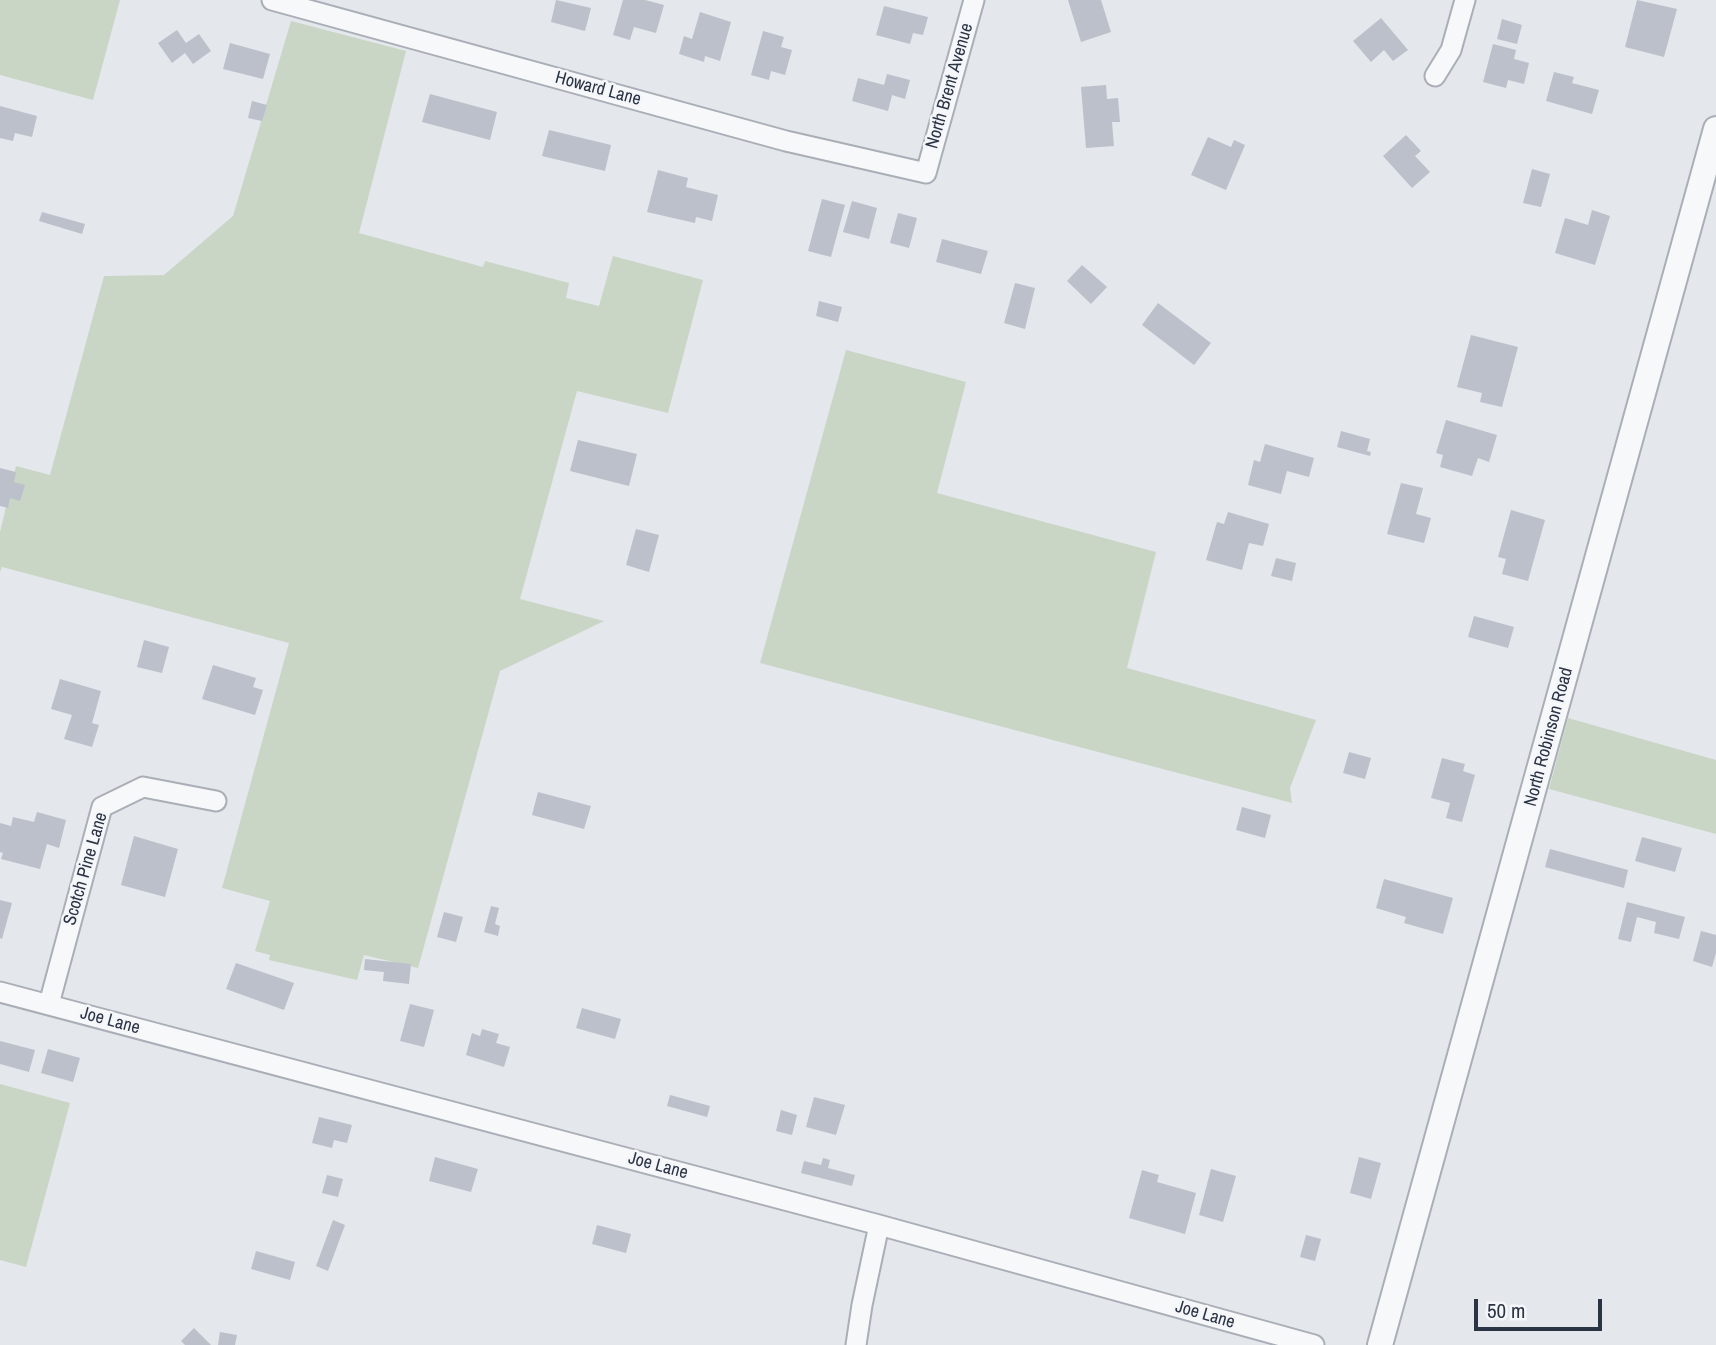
<!DOCTYPE html>
<html>
<head>
<meta charset="utf-8">
<style>
  body { margin:0 }
  #map { position:relative; width:1716px; height:1345px; overflow:hidden; background:#e4e7ec; font-family:"Archivo Narrow",sans-serif }
  canvas { display:block }
  .scale { position:absolute; left:1474px; top:1299px; width:128px; height:32px; box-sizing:border-box; border:4px solid #2b3445; border-top:0; padding-left:9px; font-size:21px; line-height:24px; white-space:nowrap; color:#2b3445; -webkit-text-stroke:5px #f4f6f9; paint-order:stroke }
</style>
</head>
<body>
<div id="map">
<canvas width="1716" height="1345"></canvas>
<div class="scale">50 m</div>
</div>
<script>
const ctx = document.querySelector('canvas').getContext('2d');
ctx.lineJoin = 'round';
function paint(path, color) { ctx.fillStyle = color; ctx.fill(path, 'evenodd'); }
function stroke(path, color, width, dash) { ctx.strokeStyle = color; ctx.lineWidth = width; ctx.lineCap = dash ? 'butt' : 'round'; ctx.setLineDash(dash || []); ctx.stroke(path); }
function write(font, color, halo, rows, align = 'center') {
  ctx.font = font + ' "Archivo Narrow",sans-serif'; ctx.lineWidth = 5; ctx.setLineDash([]); ctx.textBaseline = 'middle'; ctx.strokeStyle = halo; ctx.fillStyle = color; for (const [text, x, y, turn = 0] of rows) {
    ctx.save(); ctx.translate(x, y); ctx.rotate((+turn || 0) * Math.PI / 180); ctx.textAlign = isNaN(turn) ? turn : align; if (halo) ctx.strokeText(text, 0, 0); ctx.fillText(text, 0, 0); ctx.restore();
  }
}
paint(new Path2D(`
  M 0,0 L 120,0 L 93,100 L 0,75 Z
  M 291,21 L 406,51 L 359,233 L 483,267 L 485,261 L 569,283 L 566,298 L 599,306 L 613,256 L 703,280 L 668,413 L 577,391 L 520,599 L 604,621 L 500,671 L 418,968 L 364,955 L 357,980 L 269,960 L 270,955 L 255,951 L 270,901 L 222,888 L 289,643 L 2,567 L 0,572 L 0,532 L 16,466 L 50,475 L 104,276 L 164,275 L 233,216 Z
  M 846,350 L 966,382 L 937,493 L 1156,552 L 1127,668 L 1316,720 L 1290,788 L 1292,803 L 760,663 Z
  M 1568,718 L 1716,760 L 1716,834 L 1549,789 Z
  M 0,1084 L 70,1103 L 26,1267 L 0,1260 Z`), '#c9d6c5');
paint(new Path2D(`
  M 556,0 L 591,8 L 585,31 L 551,22 Z
  M 623,0 L 645,0 L 664,5 L 656,33 L 634,27 L 630,40 L 613,35 Z
  M 1068,0 L 1101,0 L 1111,32 L 1081,42 Z
  M 1637,0 L 1677,9 L 1664,57 L 1625,47 Z
  M 884,6 L 928,17 L 923,35 L 913,33 L 910,44 L 876,35 Z
  M 700,12 L 731,22 L 720,61 L 705,56 L 704,62 L 679,54 L 684,36 L 692,39 Z
  M 1381,18 L 1408,50 L 1393,61 L 1384,50 L 1371,62 L 1353,41 Z
  M 1502,19 L 1522,25 L 1517,44 L 1497,39 Z
  M 177,30 L 186,43 L 199,34 L 211,51 L 193,64 L 185,53 L 172,63 L 158,43 Z
  M 763,31 L 784,37 L 781,47 L 792,50 L 785,75 L 771,71 L 769,80 L 751,75 Z
  M 230,43 L 270,54 L 263,79 L 223,69 Z
  M 1493,44 L 1516,50 L 1514,59 L 1529,63 L 1524,84 L 1508,80 L 1506,88 L 1483,82 Z
  M 1554,72 L 1574,77 L 1572,83 L 1599,90 L 1592,114 L 1546,101 Z
  M 887,74 L 910,80 L 905,99 L 892,95 L 888,111 L 852,101 L 858,78 L 884,85 Z
  M 1106,85 L 1107,99 L 1118,98 L 1120,122 L 1112,122 L 1114,146 L 1086,148 L 1081,87 Z
  M 430,94 L 497,112 L 490,140 L 422,122 Z
  M 252,101 L 267,105 L 262,121 L 248,118 Z
  M 0,106 L 37,116 L 32,137 L 15,133 L 13,141 L 0,138 Z
  M 549,130 L 611,145 L 605,171 L 542,156 Z
  M 1406,135 L 1421,151 L 1415,156 L 1430,172 L 1412,188 L 1383,156 Z
  M 1208,137 L 1231,147 L 1234,140 L 1245,145 L 1226,190 L 1191,175 Z
  M 1532,169 L 1550,174 L 1541,207 L 1523,203 Z
  M 658,170 L 688,178 L 686,187 L 718,195 L 712,221 L 696,217 L 695,223 L 647,212 Z
  M 822,199 L 845,205 L 831,257 L 808,251 Z
  M 852,201 L 877,208 L 869,239 L 843,232 Z
  M 1592,210 L 1610,216 L 1595,265 L 1555,253 L 1565,218 L 1588,225 Z
  M 42,212 L 85,224 L 82,234 L 39,221 Z
  M 898,213 L 917,218 L 909,248 L 890,243 Z
  M 942,239 L 988,251 L 981,274 L 936,262 Z
  M 1082,265 L 1107,287 L 1091,304 L 1067,281 Z
  M 1015,283 L 1035,288 L 1025,329 L 1004,323 Z
  M 819,301 L 842,307 L 838,322 L 816,316 Z
  M 1158,303 L 1211,343 L 1194,365 L 1142,325 Z
  M 1471,335 L 1518,347 L 1502,407 L 1480,402 L 1482,393 L 1457,387 Z
  M 1446,420 L 1497,435 L 1489,462 L 1478,458 L 1472,476 L 1440,467 L 1443,455 L 1436,453 Z
  M 1341,431 L 1370,439 L 1367,451 L 1371,452 L 1370,456 L 1337,447 Z
  M 578,440 L 637,454 L 629,486 L 570,471 Z
  M 1265,444 L 1314,458 L 1309,477 L 1287,471 L 1281,494 L 1248,485 L 1254,460 L 1260,462 Z
  M 0,468 L 16,472 L 14,482 L 25,485 L 20,501 L 10,498 L 8,508 L 0,506 Z
  M 1401,483 L 1423,488 L 1416,514 L 1431,518 L 1424,543 L 1387,534 Z
  M 1511,510 L 1545,520 L 1528,581 L 1502,574 L 1506,559 L 1498,557 Z
  M 1228,512 L 1269,524 L 1263,546 L 1249,543 L 1242,570 L 1206,560 L 1217,522 L 1224,524 Z
  M 636,529 L 659,535 L 649,572 L 626,565 Z
  M 1276,558 L 1296,563 L 1292,581 L 1271,576 Z
  M 1474,616 L 1514,627 L 1508,648 L 1468,637 Z
  M 144,640 L 169,647 L 162,673 L 137,667 Z
  M 213,665 L 256,678 L 253,687 L 263,690 L 255,715 L 202,699 Z
  M 60,679 L 101,691 L 92,723 L 99,725 L 92,747 L 64,739 L 72,715 L 51,709 Z
  M 1349,752 L 1371,758 L 1365,779 L 1343,773 Z
  M 1442,758 L 1465,764 L 1463,771 L 1475,775 L 1462,822 L 1446,818 L 1450,803 L 1431,798 Z
  M 538,792 L 591,806 L 584,829 L 532,815 Z
  M 1242,807 L 1271,815 L 1265,838 L 1236,830 Z
  M 37,812 L 66,820 L 59,848 L 47,844 L 40,869 L 1,859 L 3,853 L 0,852 L 0,823 L 11,826 L 13,817 L 34,822 Z
  M 134,836 L 178,849 L 165,897 L 121,885 Z
  M 1642,837 L 1682,848 L 1675,872 L 1635,861 Z
  M 1550,849 L 1628,870 L 1624,888 L 1545,867 Z
  M 1384,879 L 1453,898 L 1443,934 L 1404,923 L 1406,917 L 1376,908 Z
  M 0,900 L 12,903 L 2,939 L 0,938 Z
  M 1627,902 L 1685,917 L 1679,939 L 1654,933 L 1656,922 L 1637,917 L 1631,942 L 1618,939 Z
  M 491,906 L 499,908 L 495,924 L 500,926 L 498,936 L 484,932 Z
  M 444,912 L 463,917 L 456,942 L 437,937 Z
  M 1701,931 L 1716,935 L 1716,953 L 1712,967 L 1693,961 Z
  M 365,959 L 411,964 L 409,984 L 383,981 L 384,972 L 364,970 Z
  M 236,963 L 294,983 L 284,1010 L 226,989 Z
  M 410,1004 L 434,1010 L 424,1047 L 400,1041 Z
  M 582,1008 L 621,1019 L 615,1039 L 576,1028 Z
  M 482,1029 L 499,1034 L 496,1043 L 510,1047 L 504,1067 L 466,1055 L 472,1033 L 480,1036 Z
  M 0,1041 L 35,1050 L 29,1072 L 0,1064 Z
  M 48,1049 L 80,1058 L 73,1082 L 41,1073 Z
  M 670,1095 L 710,1106 L 707,1117 L 667,1106 Z
  M 814,1097 L 845,1105 L 836,1135 L 806,1127 Z
  M 781,1110 L 797,1115 L 792,1135 L 776,1131 Z
  M 319,1117 L 352,1125 L 347,1143 L 334,1140 L 332,1148 L 312,1143 Z
  M 435,1157 L 478,1169 L 471,1192 L 429,1181 Z
  M 1359,1157 L 1381,1163 L 1371,1199 L 1350,1193 Z
  M 823,1158 L 830,1160 L 828,1168 L 855,1175 L 852,1186 L 801,1173 L 804,1161 L 821,1165 Z
  M 1211,1169 L 1236,1176 L 1223,1222 L 1199,1215 Z
  M 1142,1170 L 1159,1175 L 1157,1182 L 1196,1193 L 1185,1234 L 1129,1218 Z
  M 327,1175 L 343,1179 L 338,1197 L 322,1193 Z
  M 333,1220 L 345,1225 L 328,1271 L 316,1266 Z
  M 597,1225 L 631,1234 L 626,1253 L 592,1244 Z
  M 1306,1235 L 1321,1239 L 1315,1261 L 1300,1257 Z
  M 256,1251 L 295,1262 L 290,1280 L 251,1269 Z
  M 194,1328 L 211,1345 L 185,1345 L 181,1341 Z
  M 220,1332 L 237,1335 L 235,1345 L 218,1345 Z`), '#bbc0ca');
const minor = new Path2D(`
  M 272,0 L 786,141 L 926,173 L 974,0
  M 1435,76 L 1451,50 L 1465,0
  M 0,992 L 879,1225 L 1314,1345
  M 49,1004 L 102,807 L 143,787 L 216,801
  M 856,1345 L 862,1305 L 879,1225`);
const tertiary = new Path2D(`
  M 1380,1345 L 1716,129`);
stroke(minor, '#a9aeb7', 23);
stroke(tertiary, '#a9aeb7', 28);
stroke(minor, '#f7f8fa', 19);
stroke(tertiary, '#f7f8fa', 24);
write('18px', '#2b3445', '#f4f6f9', [
  ["North Brent Avenue",950,86,-74],
  ["Howard Lane",598,89,15],
  ["North Robinson Road",1549,737,-75],
  ["Scotch Pine Lane",86,869,-74],
  ["Joe Lane",110,1021,15],
  ["Joe Lane",658,1166,15],
  ["Joe Lane",1205,1315,16]
]);
</script>
</body>
</html>
